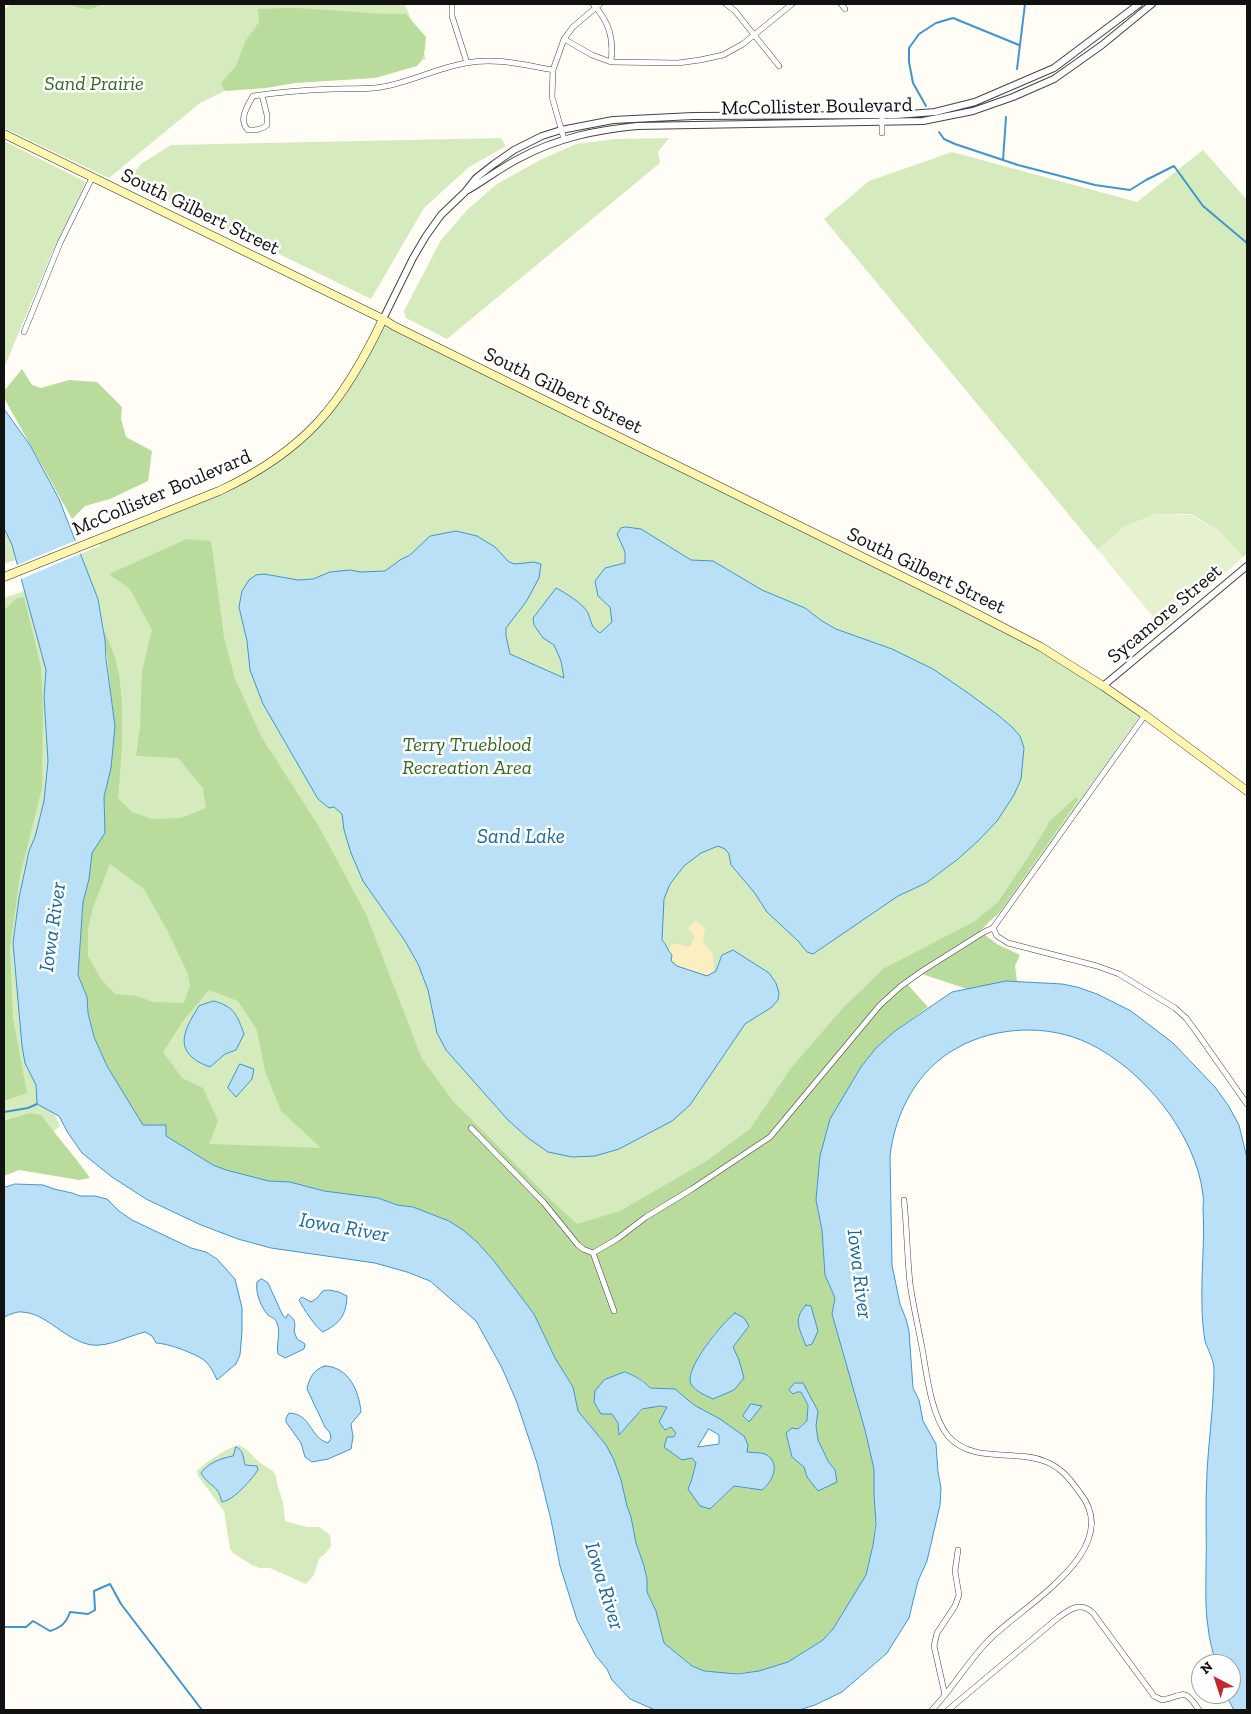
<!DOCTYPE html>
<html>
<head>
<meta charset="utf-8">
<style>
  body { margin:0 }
  #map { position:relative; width:1251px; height:1714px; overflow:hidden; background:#fffdf5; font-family:"Zilla Slab",serif }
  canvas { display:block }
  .frame { position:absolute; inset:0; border:5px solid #111; pointer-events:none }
  .north { position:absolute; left:1191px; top:1654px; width:50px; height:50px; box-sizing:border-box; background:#fff; border:1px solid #a0a0a0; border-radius:50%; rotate:320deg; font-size:14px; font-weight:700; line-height:20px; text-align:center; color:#111 }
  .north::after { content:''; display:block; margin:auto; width:18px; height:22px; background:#c4262e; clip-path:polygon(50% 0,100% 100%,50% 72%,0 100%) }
</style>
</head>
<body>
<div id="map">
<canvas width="1251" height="1714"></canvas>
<div class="frame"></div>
<div class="north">N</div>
</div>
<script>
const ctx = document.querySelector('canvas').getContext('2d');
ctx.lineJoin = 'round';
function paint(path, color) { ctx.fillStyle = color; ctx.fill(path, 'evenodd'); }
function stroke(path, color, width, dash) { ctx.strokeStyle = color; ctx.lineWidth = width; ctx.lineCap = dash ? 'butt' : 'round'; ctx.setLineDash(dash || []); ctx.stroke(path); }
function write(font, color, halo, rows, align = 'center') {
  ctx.font = font + ' "Zilla Slab",serif'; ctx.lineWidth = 5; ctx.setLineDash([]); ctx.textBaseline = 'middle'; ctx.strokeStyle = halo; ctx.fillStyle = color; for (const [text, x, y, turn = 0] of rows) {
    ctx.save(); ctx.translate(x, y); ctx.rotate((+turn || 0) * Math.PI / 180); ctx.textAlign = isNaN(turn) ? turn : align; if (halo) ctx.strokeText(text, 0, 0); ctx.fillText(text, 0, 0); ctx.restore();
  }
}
paint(new Path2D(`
  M 11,4 L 405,4 L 426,59 L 375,75 L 224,90 L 225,91 L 200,103 L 109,178 L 4,128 L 4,10 Z
  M 501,138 L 506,146 L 469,167 L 424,208 L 371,299 L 128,180 L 141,164 L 171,145 Z
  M 669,138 L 658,152 L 660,163 L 447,339 L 406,318 L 404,311 L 441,240 L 467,210 L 497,184 L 540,160 L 576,144 L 615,139 Z
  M 4,141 L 86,182 L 52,253 L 4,368 Z
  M 1203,150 L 1247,200 L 1247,554 L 1243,557 L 1219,531 L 1191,514 L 1156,514 L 1124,527 L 1098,550 L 824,219 L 869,181 L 952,152 L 1137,202 Z
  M 383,319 L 965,608 L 1144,710 L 1001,913 L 898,984 L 769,1137 L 593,1255 L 362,1190 L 298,1186 L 161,1139 L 111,1082 L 79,956 L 110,688 L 104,630 L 98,599 L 80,554 L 100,546 L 97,539 L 180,506 L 276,459 L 336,402 Z
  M 4,528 L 12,545 L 16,560 L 4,564 Z
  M 33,588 L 51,669 L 42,1090 L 60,1126 L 4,1170 L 4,598 Z
  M 239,1445 L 246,1449 L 259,1462 L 273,1471 L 276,1476 L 277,1484 L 283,1502 L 285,1521 L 307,1527 L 319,1527 L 330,1535 L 331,1546 L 325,1554 L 319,1559 L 314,1575 L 306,1584 L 270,1568 L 259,1568 L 252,1565 L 234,1554 L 230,1549 L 224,1511 L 198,1476 L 197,1471 C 205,1463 228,1447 239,1445 Z`), '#d5ebbd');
paint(new Path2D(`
  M 69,4 L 102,4 C 90,12 81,9 69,4 Z
  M 287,8 C 327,8 366,15 406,14 L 426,37 C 425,47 425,59 417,66 L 375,78 L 295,83 L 266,88 L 225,91 L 221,83 L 236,66 L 245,42 L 259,22 L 258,9 Z
  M 22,369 L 32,385 L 41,388 L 69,380 L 97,382 L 122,407 L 121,419 L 126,437 L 152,451 L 148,481 L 110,499 L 85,506 L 72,519 L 4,398 L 4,391 Z
  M 187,539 L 211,541 L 224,637 L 235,679 L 262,738 L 318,825 L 366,914 L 422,1059 L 453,1101 L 552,1201 L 577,1224 L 620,1211 L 708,1160 L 750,1129 L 791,1068 L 843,1008 L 883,969 L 975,921 L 998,902 L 1029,856 L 1050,821 L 1076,797 L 1078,800 L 1001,910 L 980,931 L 997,944 L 1020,955 L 1015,966 L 1017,981 L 1006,981 L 970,990 L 922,974 L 908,985 L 928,1007 L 895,1031 L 876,1048 L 861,1067 L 847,1092 L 820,1156 L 816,1200 L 822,1230 L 825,1275 L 835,1298 L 832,1314 L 871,1451 L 874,1469 L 874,1494 L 876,1514 L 873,1545 L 866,1576 L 833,1629 L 823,1640 L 788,1662 L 775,1667 L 759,1671 L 730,1674 L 704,1671 L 692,1666 L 664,1643 L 656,1611 L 647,1592 L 647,1579 L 644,1566 L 636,1543 L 631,1517 L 627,1506 L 621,1480 L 614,1460 L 606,1445 L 578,1411 L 573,1387 L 555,1358 L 534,1314 L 494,1261 L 477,1242 L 449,1221 L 413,1207 L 397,1205 L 378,1198 L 324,1191 L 290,1182 L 269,1181 L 226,1170 L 213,1165 L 166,1136 L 157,1124 L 143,1126 L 107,1066 L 94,1037 L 88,1013 L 87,997 L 78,975 L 83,902 L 89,879 L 92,853 L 105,833 L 104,797 L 111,768 L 115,726 L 104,630 C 107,638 111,646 114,655 C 127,694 122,757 118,798 L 132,812 L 152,819 L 181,818 L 206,808 L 203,788 L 178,758 L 136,756 L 140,727 L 142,671 L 152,630 L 130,589 L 109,574 ZM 110,864 L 144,889 L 168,932 L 188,974 L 190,986 L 184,1003 L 153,1002 L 137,996 L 115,994 L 101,979 L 88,956 L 88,929 L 93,907 ZM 209,990 L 238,1001 L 257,1030 L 265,1071 L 281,1111 L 321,1148 L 209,1144 L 218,1121 L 203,1088 L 182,1078 L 163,1052 L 183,1021 ZM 748,1326 L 733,1347 L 689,1376 L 703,1350 L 715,1333 ZM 625,1372 C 635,1376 643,1379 650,1388 L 675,1389 L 694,1405 L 720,1419 L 747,1452 L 750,1489 L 734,1486 L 710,1509 L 691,1482 L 696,1463 L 674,1437 L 676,1432 L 671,1427 L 667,1407 C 638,1402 637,1419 619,1434 L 618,1423 L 612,1414 L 604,1380 ZM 803,1383 L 818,1411 L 816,1426 L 818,1440 L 828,1461 L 835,1470 L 807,1477 L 804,1467 L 792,1457 L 786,1433 L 797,1429 L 807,1421 L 808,1405 L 801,1392 L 797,1392 Z
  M 24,597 L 41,667 L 43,715 L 42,788 L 20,876 L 10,948 L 13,1018 L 27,1093 L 4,1101 L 4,610 L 17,598 Z
  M 30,1113 L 41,1115 C 57,1137 75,1156 90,1178 L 79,1180 L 19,1170 L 4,1176 L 4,1121 Z`), '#b9dc9c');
paint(new Path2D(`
  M 696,920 L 705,928 L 703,942 L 713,954 L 714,972 L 707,976 C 689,970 674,970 668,951 L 672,943 L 690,947 L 695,937 L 688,928 Z`), '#fbeec1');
paint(new Path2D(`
  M 1156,514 L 1191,515 L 1219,531 L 1243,557 L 1163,629 L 1098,550 L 1124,527 Z`), '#e6f2cf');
const water = new Path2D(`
  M 4,409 L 30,445 L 59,499 L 98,599 L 105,640 L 106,659 L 115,726 L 111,768 L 104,797 L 105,833 L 92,853 L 89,879 L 83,902 L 78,975 L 87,997 L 88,1013 L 94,1037 L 107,1066 L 143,1125 L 166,1125 L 166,1136 L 213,1165 L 226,1170 L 269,1181 L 290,1182 L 324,1191 L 378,1198 L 397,1205 L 413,1207 L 449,1221 L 463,1230 L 477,1242 L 494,1261 L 534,1314 L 555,1358 L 573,1387 L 578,1411 L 606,1445 L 614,1460 L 621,1480 L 627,1506 L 631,1517 L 636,1543 L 644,1566 L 647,1579 L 647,1592 L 656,1611 L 664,1643 L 692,1666 L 704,1671 L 737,1674 L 759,1671 L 788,1662 L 823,1640 L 833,1629 L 866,1575 L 873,1545 L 876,1524 L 874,1494 L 874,1469 L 865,1430 L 832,1314 L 835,1298 L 825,1275 L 822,1230 L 816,1200 L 820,1156 L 830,1119 L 861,1067 L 876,1048 L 895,1031 L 952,992 L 1006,981 L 1062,984 L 1077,987 L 1097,994 L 1131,1011 L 1173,1043 L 1215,1087 L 1228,1105 L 1239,1125 L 1247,1158 L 1247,1710 L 1234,1710 L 1225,1694 L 1231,1694 L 1231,1664 L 1216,1664 C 1213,1652 1209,1639 1208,1627 C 1205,1608 1206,1589 1206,1571 C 1207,1538 1205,1505 1207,1472 C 1209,1437 1214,1403 1214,1368 C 1213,1358 1208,1350 1205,1341 C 1203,1330 1202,1316 1202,1304 C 1201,1272 1205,1241 1203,1209 C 1203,1205 1204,1200 1203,1195 C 1196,1134 1143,1069 1088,1043 C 1048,1024 996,1026 957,1048 C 918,1069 895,1112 890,1156 L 892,1265 L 900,1304 L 906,1319 L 909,1331 L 913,1388 L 919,1400 L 923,1421 L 936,1444 L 938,1472 L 941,1488 L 940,1505 L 927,1561 L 918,1581 L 909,1618 L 887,1653 L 842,1692 L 815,1705 L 799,1710 L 655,1710 L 630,1699 L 612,1680 L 607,1669 L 596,1656 L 577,1620 L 560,1566 L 551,1520 L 537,1463 L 516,1400 L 502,1368 L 476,1321 L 430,1281 L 407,1272 L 375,1263 L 271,1248 L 238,1239 L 201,1225 L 146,1199 L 112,1177 L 82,1153 L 68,1133 L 59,1116 L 37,1104 L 36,1085 L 25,1063 L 22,1046 L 13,943 L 19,898 L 29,851 L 35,837 L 44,801 L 48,761 L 44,697 L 46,670 L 12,545 L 4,528 Z
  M 626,527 L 641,529 L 691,560 L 713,561 L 762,590 L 805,608 L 822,621 L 836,629 L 892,649 L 933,669 L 968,693 L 998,715 L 1012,727 L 1020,736 L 1024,748 L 1021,779 L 1014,795 L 997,821 L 978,841 L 958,859 L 926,883 L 898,896 L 813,954 L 807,952 L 798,941 L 767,912 L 754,892 L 731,865 L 729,854 L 725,849 L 718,846 L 701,853 L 684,866 L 670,884 L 664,899 L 662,940 C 667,945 667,950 672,955 L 671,961 L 677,966 L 707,976 L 716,971 L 722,955 L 733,950 L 769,973 L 776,983 L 779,993 L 778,1000 L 772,1007 L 745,1024 L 690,1105 L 672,1121 L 619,1149 L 595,1156 L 572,1157 L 548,1152 L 528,1138 L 508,1120 L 446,1050 L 437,1033 L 428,990 L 418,964 L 405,941 L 363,881 L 351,853 L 344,830 L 342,814 L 334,807 L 329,808 L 318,799 L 263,704 L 250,670 L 247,641 L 239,607 L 242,591 L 249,580 L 256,575 L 264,574 L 298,580 L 313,579 L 330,572 L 350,570 L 361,572 L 385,571 L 400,560 L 410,555 L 430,536 L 456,531 L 477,536 L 495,547 L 509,562 L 515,564 L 534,562 L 541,564 L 539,578 L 526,602 L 506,628 L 506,636 L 510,654 L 564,678 L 561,661 L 554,645 L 543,638 L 534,625 L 533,618 L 556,588 C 564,592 584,604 588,613 C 592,623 590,626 600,633 L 612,622 L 610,607 L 598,596 L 595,581 L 605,568 L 625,563 L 625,552 L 617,534 L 621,528 Z
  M 214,1001 C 235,1007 237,1015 244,1034 L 236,1050 L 225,1054 L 210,1067 C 205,1065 197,1062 193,1058 C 174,1043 190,1021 199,1006 Z
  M 240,1064 L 254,1069 L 252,1079 L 236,1097 L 228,1088 Z
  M 15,1184 L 43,1185 L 54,1189 L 72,1193 L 80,1196 L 95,1196 L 107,1199 L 119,1211 L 132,1220 L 191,1248 L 206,1252 L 217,1259 L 235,1279 L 242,1308 L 242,1331 L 240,1355 L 236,1364 L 217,1380 C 214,1373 210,1365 204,1360 C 194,1353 167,1343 156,1343 L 152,1336 L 145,1332 C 128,1336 109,1347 92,1345 C 65,1341 47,1313 22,1312 C 17,1311 9,1315 4,1317 L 4,1188 Z
  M 262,1279 L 268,1283 L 283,1316 L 286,1318 L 288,1314 C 295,1319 296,1323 294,1331 L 297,1339 L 305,1344 L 304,1349 L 285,1358 L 278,1354 C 276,1343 281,1333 277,1323 C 275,1318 272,1318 268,1315 C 261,1307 255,1293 257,1282 Z
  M 329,1290 L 339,1292 L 347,1296 C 346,1316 340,1323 323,1332 C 316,1328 303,1308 299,1300 L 302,1297 L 311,1302 L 317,1298 L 323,1291 Z
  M 806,1305 L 811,1306 L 818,1331 L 812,1344 L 806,1346 C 800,1329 792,1320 806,1305 Z
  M 735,1313 L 744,1318 L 749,1326 L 733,1347 L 739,1360 L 744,1378 L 734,1390 L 713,1399 C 705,1395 696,1392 691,1384 C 683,1370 723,1322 735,1313 Z
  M 325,1366 C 349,1367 359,1391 361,1412 L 351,1424 L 353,1437 L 351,1449 L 328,1459 L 312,1462 L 305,1457 L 301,1443 L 286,1422 L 286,1418 L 289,1413 C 312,1414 309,1437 328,1443 L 331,1438 L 330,1433 L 325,1427 L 307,1389 C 309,1378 314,1369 325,1366 Z
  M 625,1372 C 635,1376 643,1380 650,1388 L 675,1389 L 694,1405 L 720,1419 L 744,1436 L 748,1445 L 747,1452 C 753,1453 762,1452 767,1455 C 781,1465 772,1482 762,1490 L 734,1486 L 710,1509 L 700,1506 L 688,1489 L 691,1482 L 696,1463 L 692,1458 L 682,1460 L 664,1447 L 667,1437 L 674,1437 L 676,1433 L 671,1427 L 665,1430 L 659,1422 L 667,1407 L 660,1406 L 642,1409 L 619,1435 L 618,1423 L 612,1414 L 601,1414 L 594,1402 L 595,1391 L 604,1380 ZM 709,1429 L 719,1435 L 719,1444 L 698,1447 Z
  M 795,1383 L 803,1383 L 818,1411 L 816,1426 L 818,1440 L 828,1461 L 835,1470 L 837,1482 L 818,1491 L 807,1477 L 804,1467 L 792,1457 L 786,1433 L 792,1428 L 798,1429 L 807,1421 L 808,1405 L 801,1392 L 797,1392 L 793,1394 L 789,1390 Z
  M 751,1404 L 762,1406 L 749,1422 L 743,1416 Z
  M 236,1447 C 244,1450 243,1458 245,1465 L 257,1466 L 258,1470 C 251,1480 234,1500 222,1502 C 220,1498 220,1493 217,1490 C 212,1484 205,1481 201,1473 C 208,1463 221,1458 233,1456 Z`);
paint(water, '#b9e0f7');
stroke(water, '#3f96cf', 1);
paint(new Path2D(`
  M 77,540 L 82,553 L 19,580 L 15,566 Z`), '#fffdf5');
stroke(new Path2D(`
  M 1017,69 L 1025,4
  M 926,106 L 913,83 L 909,62 L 909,48 L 919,34 L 936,23 L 953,18 L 1019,45
  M 939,132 L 944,139 L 955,144 L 1018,165 L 1095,185 L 1130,190 L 1146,180 L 1174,166 L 1203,206 L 1247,243
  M 1003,160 L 1006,117
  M 4,1112 L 28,1108 L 37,1104
  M 4,1627 L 26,1627 L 33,1621 L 50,1631 C 62,1627 66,1623 70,1612 L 88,1614 L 95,1610 L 94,1591 L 110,1584 L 121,1604 L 202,1710`), '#3f96cf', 2);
const minor = new Path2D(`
  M 452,4 L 452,16 L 467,63
  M 593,4 C 609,22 614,37 611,62
  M 726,4 L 735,11 L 779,66
  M 841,4 L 845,9
  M 564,39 L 592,55 L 611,62 L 678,63 L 700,60 L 723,55 L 743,44 L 792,4
  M 262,95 L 267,115 L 267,125 C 261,130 256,130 248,130 C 238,120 247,107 253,96 C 280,92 306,90 333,89 C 349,88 366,90 382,87 C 411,82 437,68 466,63 C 495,57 524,65 553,70
  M 882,133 L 882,107
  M 564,139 L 552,97 L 553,70 L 564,39 L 573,27 L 600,4
  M 24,332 L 60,243 L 92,178
  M 993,928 L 997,936 L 1008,943 L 1097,966 L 1119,974 L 1175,1008 L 1186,1018 L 1195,1030 L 1247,1104
  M 471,1128 L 544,1203 L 578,1245 L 583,1249 L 593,1253 L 614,1311
  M 904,1200 C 907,1228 907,1255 910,1283 C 913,1306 919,1330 923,1353 C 927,1378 932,1416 948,1436 C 973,1464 1013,1449 1044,1461 C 1061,1467 1070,1479 1080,1493 C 1126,1550 1022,1606 989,1640 C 968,1661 953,1688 932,1710
  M 593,1253 L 617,1239 L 646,1217 L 692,1189 L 770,1137 L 880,1005 L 901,986 L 922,971 L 984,932 L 993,928 L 1145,715
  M 945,1695 L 934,1646 L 937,1633 L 955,1606 L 959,1595 L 955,1571 L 958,1550
  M 948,1710 L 1059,1617 C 1070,1609 1081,1601 1093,1613 L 1154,1696 L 1162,1700 C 1184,1696 1183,1686 1199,1710`);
const tertiary = new Path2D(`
  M 468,190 C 485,180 502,167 520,158 C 557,138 596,130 637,126 L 923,121 L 973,111 L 1013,97 L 1054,79 L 1102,45 L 1152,4
  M 383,319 L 413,258 L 426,236 L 441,215 L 465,192 L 476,178 L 494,164 L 514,150 L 542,136 L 561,130 L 613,120 L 693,116 L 896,115 L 935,112 L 975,102 L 1054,68 L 1139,4
  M 1103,686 L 1247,566`);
const secondary = new Path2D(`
  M 4,134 L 383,319 L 394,326 L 956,603 L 1041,647 L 1103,686 L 1145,715 L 1247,791
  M 4,577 L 219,491 C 305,451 343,404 383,319`);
stroke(minor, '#444', 6);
stroke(tertiary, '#444', 8);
stroke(secondary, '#333', 9);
stroke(minor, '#fff', 5);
stroke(tertiary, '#fff', 6);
stroke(secondary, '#fff6b0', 8);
write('italic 20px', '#2f6b1f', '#fff', [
  ["Sand Prairie",94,84],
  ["Terry Trueblood",467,745],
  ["Recreation Area",467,768]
]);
write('20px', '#111', '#fff', [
  ["McCollister Boulevard",817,107,-1],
  ["South Gilbert Street",200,212,26],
  ["South Gilbert Street",563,391,26],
  ["McCollister Boulevard",162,493,-23],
  ["South Gilbert Street",926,571,26],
  ["Sycamore Street",1165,614,-40]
]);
write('italic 21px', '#1768a6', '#fff', [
  ["Sand Lake",521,837],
  ["Iowa River",53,927,-82],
  ["Iowa River",344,1228,10],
  ["Iowa River",859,1274,83],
  ["Iowa River",604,1586,73]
]);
</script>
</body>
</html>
